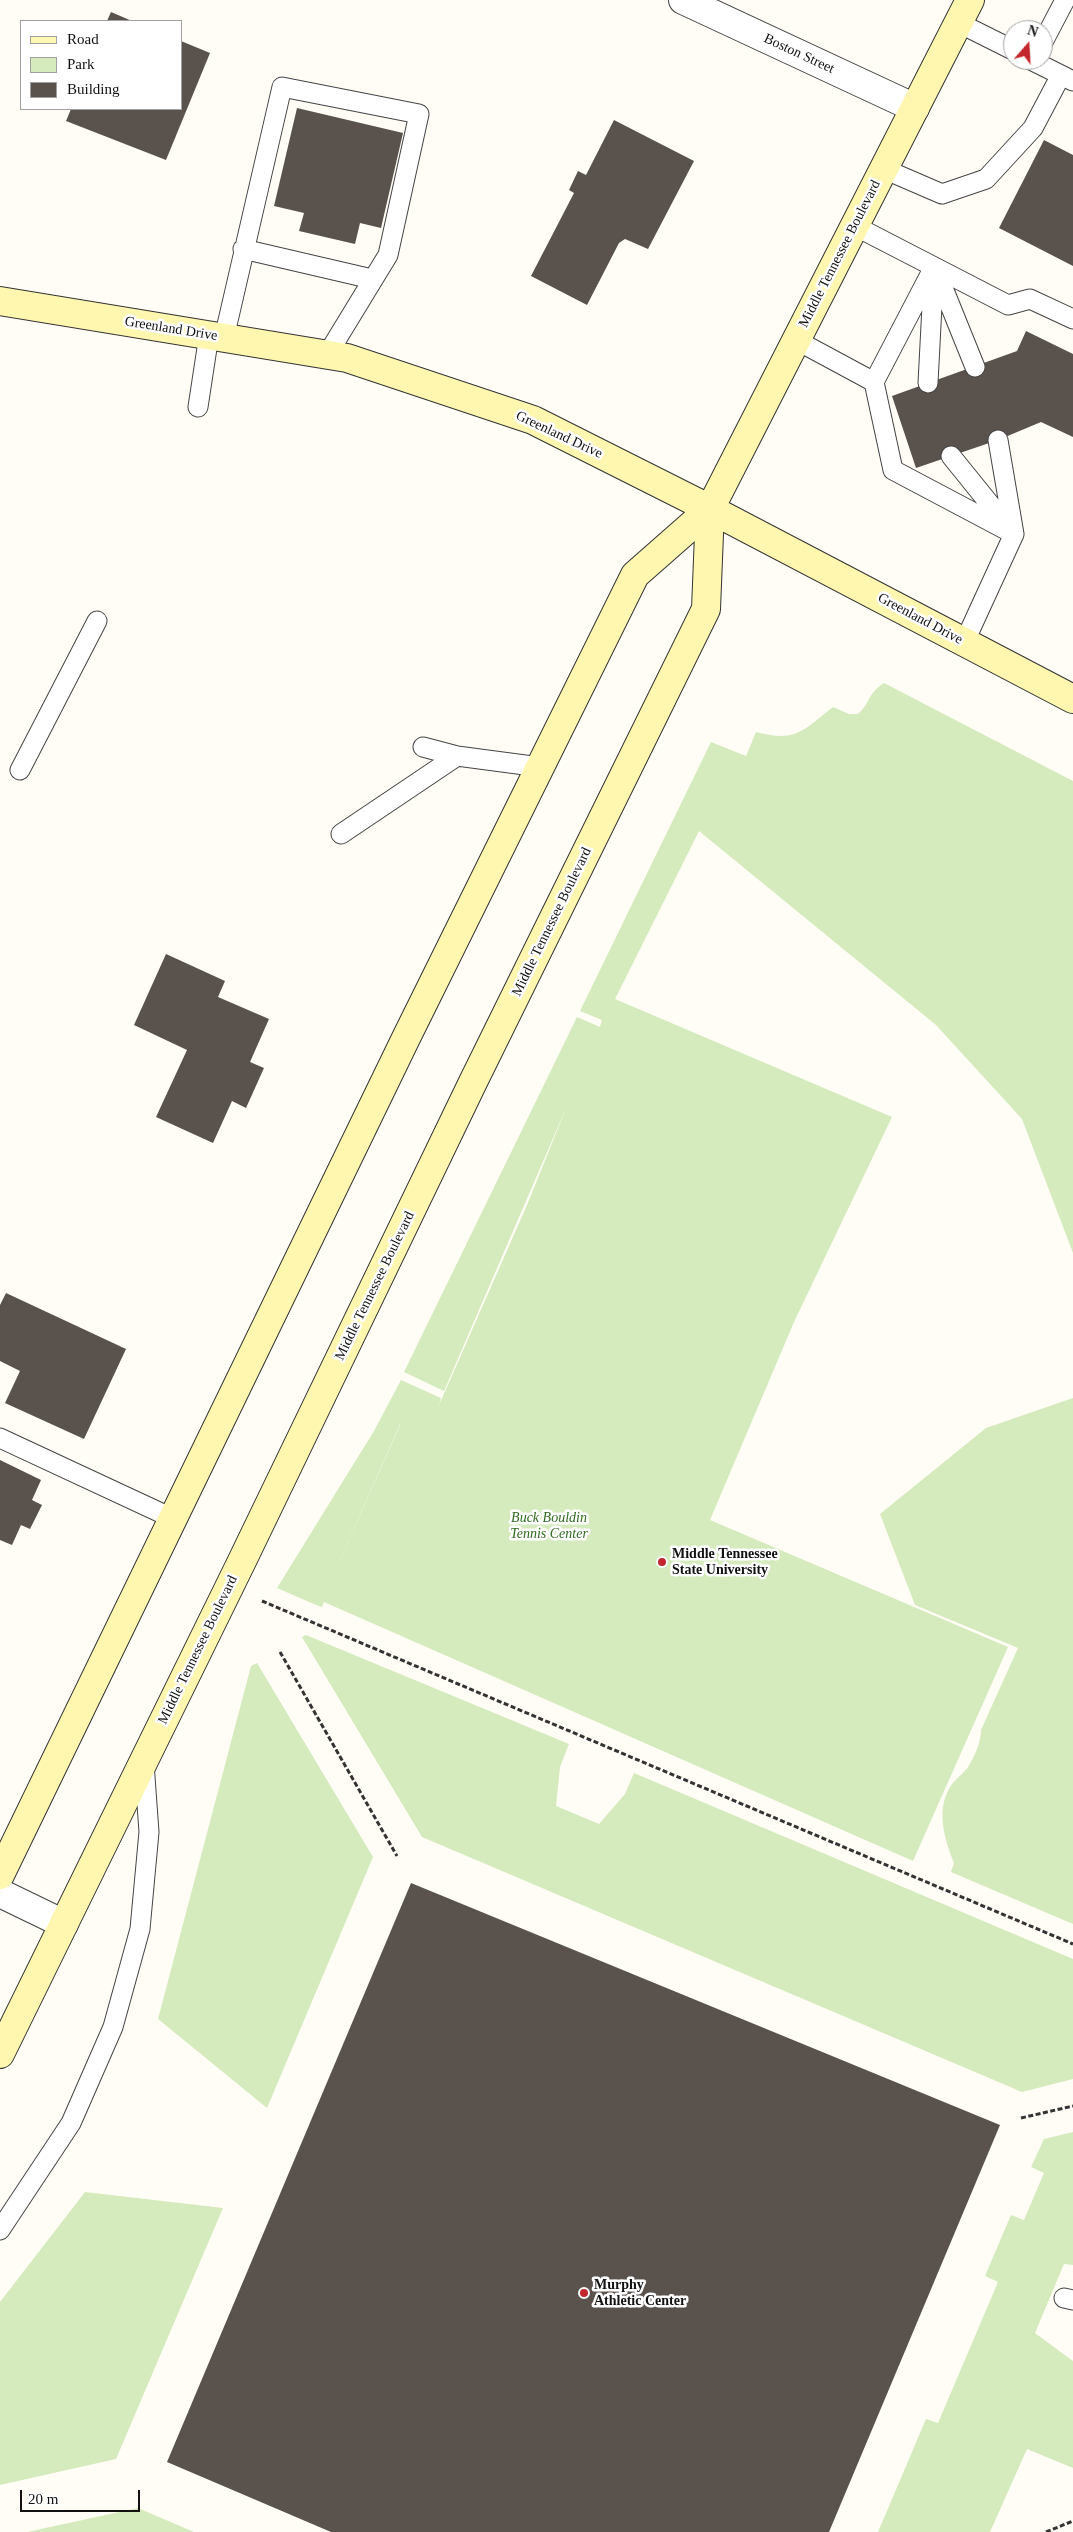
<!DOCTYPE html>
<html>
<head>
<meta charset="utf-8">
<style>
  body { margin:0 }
  #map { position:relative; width:1073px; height:2532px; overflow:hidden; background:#fffdf5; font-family:"Times New Roman",serif }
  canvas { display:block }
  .legend { position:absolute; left:20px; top:20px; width:162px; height:90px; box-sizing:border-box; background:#fff; border:1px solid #a0a0a0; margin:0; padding:6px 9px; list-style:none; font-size:15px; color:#111 }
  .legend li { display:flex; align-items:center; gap:10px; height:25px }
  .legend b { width:25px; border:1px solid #a0a0a0 }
  .north { position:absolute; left:1003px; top:20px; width:50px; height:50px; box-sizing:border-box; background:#fff; border:1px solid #a0a0a0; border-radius:50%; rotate:19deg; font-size:14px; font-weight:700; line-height:20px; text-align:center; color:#111 }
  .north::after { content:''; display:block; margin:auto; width:18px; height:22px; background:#c4262e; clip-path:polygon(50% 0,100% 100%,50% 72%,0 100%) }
  .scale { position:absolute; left:20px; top:2490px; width:120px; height:22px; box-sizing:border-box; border:2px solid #111; border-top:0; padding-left:6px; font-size:15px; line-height:18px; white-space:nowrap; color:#111; -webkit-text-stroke:4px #fff; paint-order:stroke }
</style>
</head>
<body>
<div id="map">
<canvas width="1073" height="2532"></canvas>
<ul class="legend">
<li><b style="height:6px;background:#fff6b0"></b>Road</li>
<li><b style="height:14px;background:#d5ebbd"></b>Park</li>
<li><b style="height:14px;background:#5a524d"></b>Building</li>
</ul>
<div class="north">N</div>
<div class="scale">20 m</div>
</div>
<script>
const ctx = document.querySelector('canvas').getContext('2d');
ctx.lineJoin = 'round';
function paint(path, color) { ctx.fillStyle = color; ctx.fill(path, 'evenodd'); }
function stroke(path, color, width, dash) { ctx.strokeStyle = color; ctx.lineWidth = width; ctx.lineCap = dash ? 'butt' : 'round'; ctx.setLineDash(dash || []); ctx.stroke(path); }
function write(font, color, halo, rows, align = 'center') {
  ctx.font = font + ' "Times New Roman",serif'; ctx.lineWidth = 5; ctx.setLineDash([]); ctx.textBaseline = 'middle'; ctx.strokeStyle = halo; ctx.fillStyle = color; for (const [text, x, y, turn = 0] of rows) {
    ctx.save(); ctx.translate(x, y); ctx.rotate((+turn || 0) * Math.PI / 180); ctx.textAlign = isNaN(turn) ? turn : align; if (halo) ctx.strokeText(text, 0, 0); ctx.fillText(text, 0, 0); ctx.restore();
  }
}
paint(new Path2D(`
  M 884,683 L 1073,781 L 1073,1253 L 1022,1119 L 936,1025 L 699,831 L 615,999 L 892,1117 L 794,1322 L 710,1520 L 1008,1647 L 913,1861 L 324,1602 L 322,1607 L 316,1605 L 277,1588 L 374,1431 L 401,1380 L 441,1398 L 439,1405 L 527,1205 L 567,1106 L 444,1391 L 404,1372 L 577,1017 L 600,1027 L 602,1020 L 580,1011 L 711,742 L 746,756 L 756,732 C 797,743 803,730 833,707 L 849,714 L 858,714 C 871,702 867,694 884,683 ZM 400,1424 L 400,1425 L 322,1601 Z
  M 1073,1398 L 1073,1924 L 951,1872 L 954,1863 C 944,1838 935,1808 952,1784 C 957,1778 964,1773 968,1767 C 975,1756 981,1742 981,1730 L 1018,1648 L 915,1605 L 880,1514 L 986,1428 Z
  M 306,1635 L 569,1744 L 560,1767 L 556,1806 L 599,1824 L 625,1794 L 634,1773 L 1073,1959 L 1073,2079 L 1022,2092 L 422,1837 L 302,1637 Z
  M 257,1663 L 373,1857 L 267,2108 L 158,2019 L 251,1666 Z
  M 1073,2132 L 1073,2265 L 1064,2264 L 1035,2333 L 1073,2361 L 1073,2468 L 1027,2449 L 990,2532 L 878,2532 L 926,2419 L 938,2423 L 998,2282 L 985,2276 L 1011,2215 L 1024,2220 L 1044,2173 L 1031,2167 L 1044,2139 Z
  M 85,2192 L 223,2208 L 116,2459 L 0,2485 L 0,2302 Z
  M 138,2508 L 194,2532 L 27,2532 Z`), '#d5ebbd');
paint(new Path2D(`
  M 111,12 L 132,21 L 107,21 Z
  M 181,41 L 210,53 L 166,160 L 66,121 L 71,109 L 181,109 Z
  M 297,108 L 403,133 L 381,228 L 360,223 L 355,244 L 299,231 L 304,213 L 274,206 Z
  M 614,120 L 694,161 L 648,249 L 625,239 L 619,243 L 587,305 L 531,276 L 574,193 L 569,190 L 578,171 L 586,175 Z
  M 1044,140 L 1073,155 L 1073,266 L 999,228 Z
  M 1026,331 L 1073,354 L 1073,437 L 1041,422 L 998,440 L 916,468 L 892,396 L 1017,351 Z
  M 166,954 L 225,981 L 218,997 L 269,1019 L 250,1062 L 264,1068 L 246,1108 L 232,1101 L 213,1143 L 156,1117 L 187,1050 L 134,1025 Z
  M 6,1293 L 126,1349 L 84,1439 L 5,1403 L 20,1371 L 0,1361 L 0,1305 Z
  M 0,1460 L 41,1480 L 32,1500 L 42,1505 L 30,1529 L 21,1525 L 12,1545 L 0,1540 Z
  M 411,1883 L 1000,2125 L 829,2532 L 331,2532 L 167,2462 Z`), '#5a524d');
const lane = new Path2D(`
  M 959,23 L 1013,50
  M 1043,42 L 1065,0
  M 1031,60 L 1073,81
  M 884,169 L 942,194 L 986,179 L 1033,128 L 1061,75
  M 855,226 L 1008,305 L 1030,299 L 1073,319
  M 243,249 L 372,279
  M 937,273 L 975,367
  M 224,338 L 282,87 L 419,114 L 388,255 L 327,355
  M 796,340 L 874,382 L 893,470 L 1014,534 L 964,643
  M 874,382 L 934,267 L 928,383
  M 198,407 L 209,335
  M 951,456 L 1014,534 L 998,440
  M 423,747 L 457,756 L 540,767
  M 20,770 L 97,621
  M 341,834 L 457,756
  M 0,1438 L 174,1519
  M 0,2230 L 71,2123 L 113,2027 L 140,1929 L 149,1832 L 144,1763
  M 1064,2298 L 1073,2300`);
const street = new Path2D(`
  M 683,0 L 915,108
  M 0,1893 L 64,1924`);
const secondary = new Path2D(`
  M 0,301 L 347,358 L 533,420 L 710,509 L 1073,699
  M 0,1875 L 406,1038 L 635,575 L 710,509 L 970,0
  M 0,2054 L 241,1563 L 473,1082 L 706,609 L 710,509`);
stroke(lane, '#444', 21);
stroke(street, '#444', 30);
stroke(secondary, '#333', 30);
stroke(new Path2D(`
  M 262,1601 L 1073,1944
  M 280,1652 L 397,1856
  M 1021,2118 L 1073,2106
  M 1046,2532 L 1073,2521`), '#333', 3, [5, 2.5]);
stroke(lane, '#fff', 19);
stroke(street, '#fff', 28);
stroke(secondary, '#fff6b0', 28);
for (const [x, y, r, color] of [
  [662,1562,5,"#c4262e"],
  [584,2293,5,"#c4262e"]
]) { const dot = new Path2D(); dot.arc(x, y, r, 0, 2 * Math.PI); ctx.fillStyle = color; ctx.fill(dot); stroke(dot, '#fff', 2); }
write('14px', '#111', '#fff', [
  ["Boston Street",799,54,25],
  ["Middle Tennessee Boulevard",840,254,-63],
  ["Greenland Drive",171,329,9],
  ["Greenland Drive",559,435,25],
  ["Greenland Drive",920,619,28],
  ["Middle Tennessee Boulevard",552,922,-64],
  ["Middle Tennessee Boulevard",375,1286,-64],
  ["Middle Tennessee Boulevard",198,1650,-64]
]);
write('italic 14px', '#2f6b1f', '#fff', [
  ["Buck Bouldin",549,1518],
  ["Tennis Center",549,1534]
]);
write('bold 14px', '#111', '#fff', [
  ["Middle Tennessee",672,1554],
  ["State University",672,1570],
  ["Murphy",594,2285],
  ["Athletic Center",594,2301]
], 'left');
</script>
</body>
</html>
